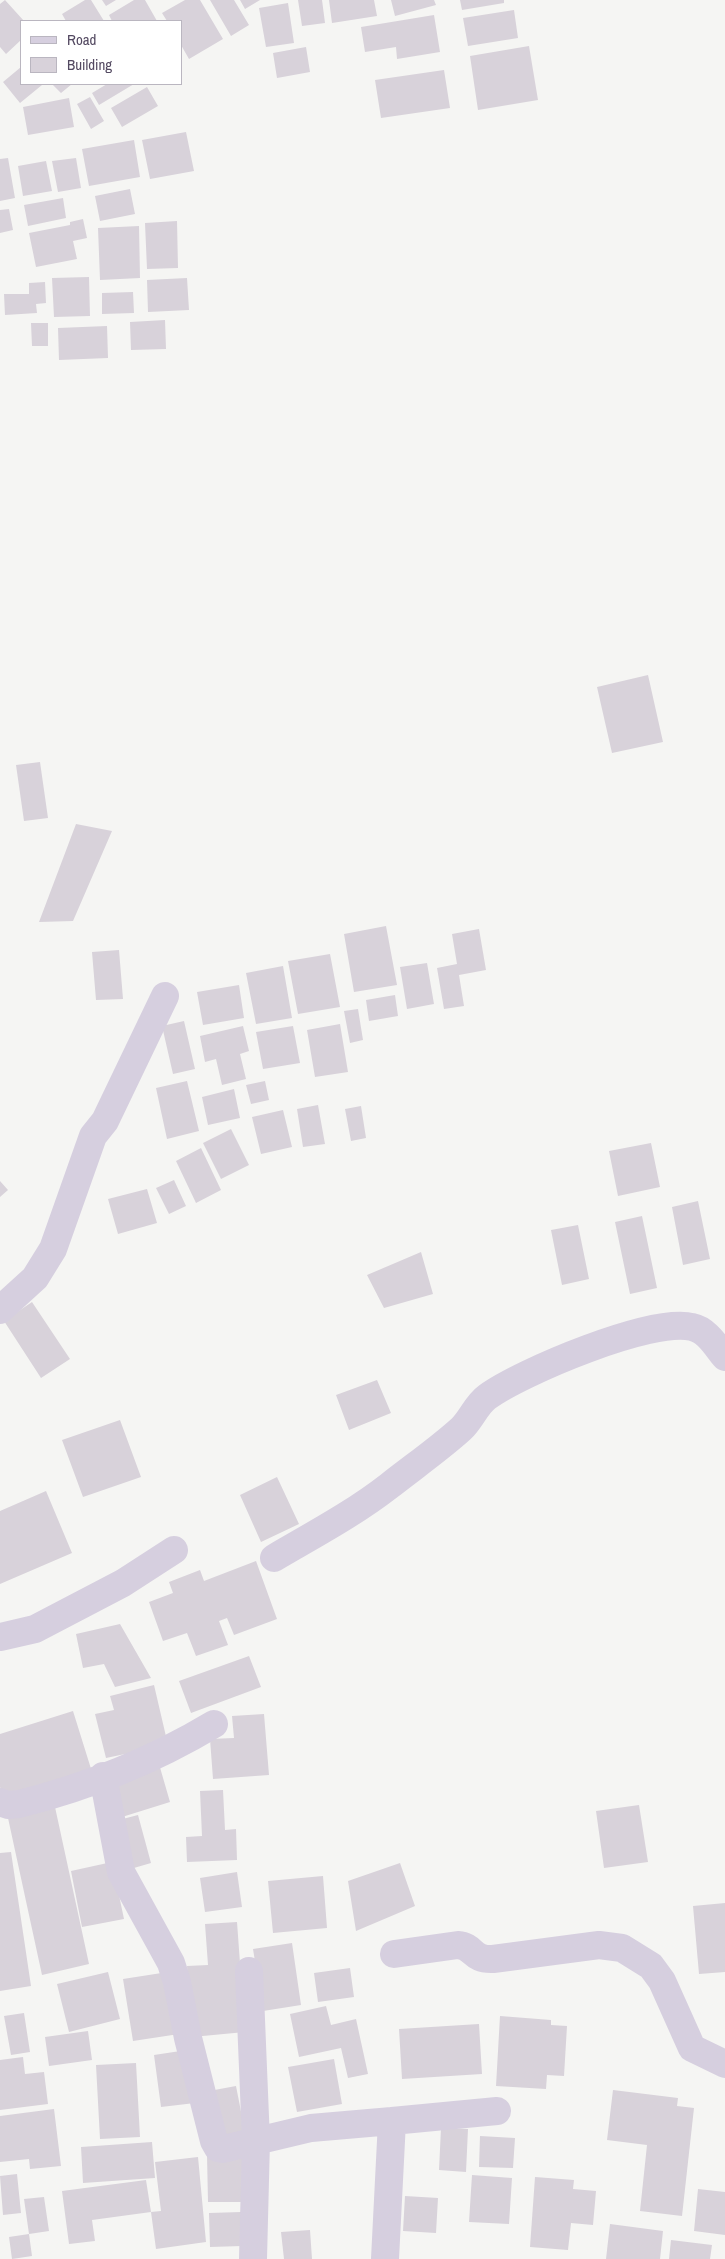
<!DOCTYPE html>
<html>
<head>
<meta charset="utf-8">
<style>
  body { margin:0 }
  #map { position:relative; width:725px; height:2259px; overflow:hidden; background:#f5f5f3; font-family:"Archivo Narrow",sans-serif }
  canvas { display:block }
  .legend { position:absolute; left:20px; top:20px; width:162px; height:65px; box-sizing:border-box; background:#fff; border:1px solid #bab6c0; margin:0; padding:6px 9px; list-style:none; font-size:15px; color:#534961 }
  .legend li { display:flex; align-items:center; gap:10px; height:25px }
  .legend b { width:25px; border:1px solid #bab6c0 }
</style>
</head>
<body>
<div id="map">
<canvas width="725" height="2259"></canvas>
<ul class="legend">
<li><b style="height:6px;background:#d6cfdf"></b>Road</li>
<li><b style="height:14px;background:#d8d2da"></b>Building</li>
</ul>
</div>
<script>
const ctx = document.querySelector('canvas').getContext('2d');
ctx.lineJoin = 'round';
function paint(path, color) { ctx.fillStyle = color; ctx.fill(path, 'evenodd'); }
function stroke(path, color, width, dash) { ctx.strokeStyle = color; ctx.lineWidth = width; ctx.lineCap = dash ? 'butt' : 'round'; ctx.setLineDash(dash || []); ctx.stroke(path); }
paint(new Path2D(`
  M 5,0 L 24,21 L 21,21 L 21,40 L 6,54 L 0,47 L 0,4 Z
  M 85,0 L 91,0 L 104,21 L 66,21 L 62,14 Z
  M 102,0 L 116,0 L 106,6 Z
  M 134,0 L 145,0 L 157,21 L 112,21 L 109,15 Z
  M 185,0 L 200,0 L 223,39 L 189,59 L 181,45 L 181,21 L 167,21 L 162,13 Z
  M 210,0 L 234,0 L 249,25 L 231,36 Z
  M 240,0 L 260,0 L 245,9 Z
  M 298,0 L 322,0 L 325,23 L 302,26 Z
  M 329,0 L 374,0 L 377,16 L 332,23 Z
  M 391,0 L 434,0 L 436,5 L 395,16 Z
  M 460,0 L 504,0 L 504,3 L 462,10 Z
  M 288,3 L 294,43 L 266,47 L 259,8 Z
  M 514,10 L 518,38 L 468,46 L 463,18 Z
  M 434,15 L 440,52 L 397,59 L 396,47 L 365,52 L 361,27 Z
  M 529,46 L 538,100 L 478,110 L 470,56 Z
  M 306,47 L 310,72 L 277,78 L 273,53 Z
  M 21,67 L 21,84 L 42,85 L 20,103 L 3,82 Z
  M 444,70 L 450,108 L 381,118 L 375,80 Z
  M 52,84 L 72,84 L 61,93 Z
  M 107,84 L 134,84 L 99,105 L 92,93 Z
  M 147,87 L 158,106 L 122,127 L 111,108 Z
  M 90,97 L 104,121 L 91,129 L 77,104 Z
  M 69,98 L 74,127 L 28,135 L 23,107 Z
  M 186,132 L 194,171 L 150,179 L 142,140 Z
  M 134,140 L 140,177 L 89,186 L 82,149 Z
  M 8,158 L 15,198 L 0,201 L 0,159 Z
  M 76,158 L 81,188 L 58,192 L 52,161 Z
  M 46,161 L 52,191 L 23,196 L 18,166 Z
  M 130,189 L 135,214 L 100,221 L 95,196 Z
  M 63,198 L 66,218 L 28,226 L 24,205 Z
  M 9,209 L 13,230 L 0,233 L 0,210 Z
  M 83,219 L 87,238 L 73,241 L 77,259 L 36,267 L 29,233 L 70,225 L 70,222 Z
  M 177,221 L 178,268 L 147,269 L 145,223 Z
  M 139,226 L 140,278 L 100,280 L 98,228 Z
  M 89,277 L 90,316 L 54,317 L 52,278 Z
  M 187,278 L 189,310 L 148,312 L 147,280 Z
  M 45,282 L 46,303 L 36,304 L 37,313 L 5,315 L 4,294 L 29,294 L 29,283 Z
  M 133,292 L 134,313 L 102,314 L 102,293 Z
  M 165,320 L 166,349 L 131,350 L 130,322 Z
  M 31,323 L 48,323 L 48,346 L 32,346 Z
  M 107,326 L 108,358 L 59,360 L 58,328 Z
  M 648,675 L 663,742 L 612,753 L 597,687 Z
  M 40,762 L 48,818 L 24,821 L 16,765 Z
  M 76,824 L 112,831 L 73,921 L 39,922 Z
  M 386,926 L 397,985 L 354,992 L 344,934 Z
  M 479,929 L 486,970 L 459,975 L 464,1006 L 444,1009 L 437,968 L 457,964 L 452,934 Z
  M 119,950 L 123,999 L 96,1000 L 92,952 Z
  M 330,954 L 340,1007 L 298,1014 L 288,961 Z
  M 427,963 L 434,1004 L 407,1009 L 400,967 Z
  M 283,966 L 292,1018 L 256,1024 L 246,973 Z
  M 239,985 L 244,1018 L 203,1025 L 197,992 Z
  M 395,995 L 398,1016 L 369,1021 L 366,1000 Z
  M 358,1009 L 363,1040 L 350,1043 L 344,1011 Z
  M 184,1021 L 195,1069 L 173,1074 L 162,1026 Z
  M 340,1024 L 348,1072 L 315,1077 L 307,1030 Z
  M 243,1026 L 249,1051 L 240,1054 L 246,1079 L 222,1085 L 216,1059 L 205,1062 L 200,1036 Z
  M 293,1026 L 300,1063 L 263,1069 L 256,1032 Z
  M 187,1081 L 199,1131 L 167,1139 L 156,1088 Z
  M 265,1081 L 269,1100 L 251,1104 L 246,1085 Z
  M 234,1089 L 240,1118 L 208,1125 L 202,1097 Z
  M 318,1105 L 325,1144 L 303,1147 L 297,1109 Z
  M 361,1106 L 366,1138 L 351,1141 L 345,1109 Z
  M 283,1110 L 292,1147 L 261,1154 L 252,1117 Z
  M 231,1129 L 249,1165 L 221,1179 L 203,1143 Z
  M 651,1143 L 660,1187 L 618,1196 L 609,1151 Z
  M 201,1148 L 221,1190 L 196,1203 L 176,1161 Z
  M 174,1180 L 186,1206 L 169,1214 L 156,1188 Z
  M 0,1181 L 8,1190 L 0,1197 Z
  M 147,1189 L 157,1223 L 118,1234 L 108,1199 Z
  M 698,1201 L 710,1259 L 683,1265 L 672,1207 Z
  M 642,1216 L 657,1288 L 630,1294 L 615,1222 Z
  M 578,1225 L 589,1279 L 562,1285 L 551,1230 Z
  M 421,1252 L 433,1294 L 384,1308 L 367,1275 Z
  M 32,1302 L 70,1359 L 41,1378 L 4,1321 Z
  M 377,1380 L 391,1413 L 349,1430 L 336,1395 Z
  M 120,1420 L 141,1477 L 83,1497 L 62,1440 Z
  M 277,1477 L 299,1524 L 261,1542 L 240,1495 Z
  M 46,1491 L 72,1553 L 0,1584 L 0,1511 Z
  M 256,1561 L 277,1619 L 234,1635 L 227,1618 L 219,1621 L 228,1645 L 196,1656 L 187,1633 L 163,1641 L 149,1602 L 173,1593 L 169,1582 L 200,1570 L 204,1581 Z
  M 120,1624 L 151,1678 L 115,1687 L 104,1664 L 83,1668 L 76,1634 Z
  M 249,1656 L 261,1687 L 191,1713 L 179,1681 Z
  M 154,1685 L 168,1745 L 106,1758 L 95,1714 L 114,1710 L 110,1696 Z
  M 73,1711 L 92,1772 L 4,1799 L 0,1787 L 0,1734 Z
  M 264,1714 L 269,1775 L 213,1779 L 210,1739 L 234,1738 L 232,1716 Z
  M 159,1764 L 170,1802 L 122,1817 L 111,1778 Z
  M 223,1790 L 225,1830 L 236,1829 L 237,1860 L 187,1862 L 186,1837 L 202,1836 L 200,1791 Z
  M 639,1805 L 648,1862 L 604,1868 L 596,1811 Z
  M 55,1807 L 89,1964 L 42,1975 L 8,1818 Z
  M 138,1815 L 151,1863 L 127,1870 L 115,1821 Z
  M 11,1852 L 31,1986 L 0,1991 L 0,1853 Z
  M 112,1862 L 124,1919 L 82,1927 L 71,1871 Z
  M 400,1863 L 415,1906 L 356,1931 L 348,1881 Z
  M 237,1872 L 242,1907 L 205,1912 L 200,1878 Z
  M 323,1876 L 327,1928 L 273,1933 L 268,1881 Z
  M 725,1903 L 725,1972 L 699,1974 L 693,1906 Z
  M 237,1922 L 245,2032 L 192,2037 L 187,1966 L 208,1965 L 205,1924 Z
  M 292,1943 L 301,2005 L 263,2011 L 253,1949 Z
  M 350,1968 L 354,1997 L 318,2002 L 314,1973 Z
  M 108,1972 L 120,2019 L 69,2032 L 57,1984 Z
  M 168,1972 L 179,2034 L 133,2041 L 123,1979 Z
  M 326,2006 L 331,2025 L 356,2019 L 368,2074 L 348,2078 L 341,2048 L 299,2057 L 290,2014 Z
  M 24,2013 L 30,2052 L 11,2055 L 4,2016 Z
  M 500,2016 L 551,2020 L 551,2025 L 567,2026 L 564,2076 L 547,2075 L 546,2089 L 496,2086 Z
  M 479,2024 L 482,2074 L 402,2079 L 399,2029 Z
  M 88,2031 L 92,2060 L 49,2066 L 45,2037 Z
  M 187,2050 L 195,2103 L 161,2107 L 154,2055 Z
  M 23,2057 L 25,2074 L 44,2072 L 48,2104 L 0,2110 L 0,2060 Z
  M 334,2059 L 342,2104 L 297,2112 L 288,2067 Z
  M 136,2063 L 140,2137 L 100,2139 L 96,2065 Z
  M 236,2086 L 247,2142 L 220,2147 L 209,2091 Z
  M 613,2090 L 678,2098 L 677,2106 L 694,2108 L 682,2216 L 640,2211 L 647,2145 L 607,2140 Z
  M 54,2109 L 61,2166 L 30,2169 L 29,2159 L 0,2162 L 0,2116 Z
  M 441,2128 L 468,2129 L 466,2172 L 439,2170 Z
  M 480,2136 L 515,2138 L 513,2168 L 479,2167 Z
  M 152,2142 L 155,2178 L 83,2183 L 81,2147 Z
  M 207,2155 L 248,2155 L 248,2202 L 208,2202 Z
  M 198,2157 L 206,2242 L 156,2249 L 151,2212 L 92,2220 L 95,2241 L 69,2244 L 62,2191 L 146,2180 L 151,2212 L 161,2211 L 155,2162 Z
  M 17,2174 L 21,2213 L 3,2215 L 0,2176 Z
  M 472,2175 L 512,2178 L 509,2224 L 469,2222 Z
  M 535,2177 L 574,2180 L 573,2189 L 596,2191 L 593,2225 L 571,2223 L 568,2250 L 530,2247 Z
  M 698,2189 L 725,2192 L 725,2235 L 694,2231 Z
  M 405,2196 L 438,2198 L 436,2233 L 403,2231 Z
  M 44,2197 L 49,2231 L 29,2234 L 24,2199 Z
  M 241,2212 L 242,2246 L 210,2247 L 209,2213 Z
  M 610,2224 L 663,2231 L 660,2259 L 606,2259 Z
  M 310,2230 L 312,2259 L 284,2259 L 281,2232 Z
  M 29,2234 L 32,2256 L 12,2259 L 9,2237 Z
  M 671,2240 L 712,2245 L 710,2259 L 669,2259 Z`), '#d8d2da');
stroke(new Path2D(`
  M 0,1310 L 35,1278 L 53,1249 L 93,1136 L 105,1121 L 165,996
  M 274,1558 C 313,1535 353,1514 389,1486 C 413,1467 439,1449 461,1429 C 471,1420 476,1405 487,1397 C 521,1372 652,1317 692,1327 C 707,1330 716,1346 725,1357
  M 0,1637 L 35,1629 L 123,1583 L 174,1550
  M 103,1776 L 121,1872 L 171,1963 L 177,1982 L 188,2038 L 214,2141 L 218,2148 L 223,2149 L 311,2128 L 392,2121
  M 0,1802 L 8,1805 L 19,1804 C 87,1787 154,1760 214,1724
  M 394,1954 L 458,1945 C 474,1946 471,1960 493,1959 L 599,1945 L 622,1948 L 651,1966 L 662,1981 L 692,2048 L 725,2064
  M 249,1971 L 256,2141 L 253,2259
  M 385,2259 L 392,2121 L 497,2111`), '#d6cfdf', 28);
</script>
</body>
</html>
